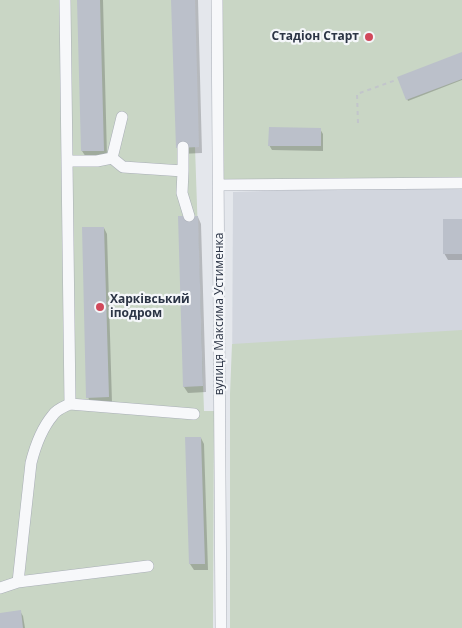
<!DOCTYPE html>
<html>
<head>
<meta charset="utf-8">
<style>
  body { margin:0 }
  canvas { display:block; background:#e4e7ec }
</style>
</head>
<body>
<canvas width="462" height="628"></canvas>
<script>
const ctx = document.querySelector('canvas').getContext('2d');
ctx.lineJoin = 'round';
function paint(path, color) { ctx.fillStyle = color; ctx.fill(path, 'evenodd'); }
function stroke(path, color, width, dash) { ctx.strokeStyle = color; ctx.lineWidth = width; ctx.lineCap = dash ? 'butt' : 'round'; ctx.setLineDash(dash || []); ctx.stroke(path); }
function write(font, color, halo, rows, align = 'center') {
  ctx.font = font + ' "Open Sans",sans-serif'; ctx.lineWidth = 4.5; ctx.setLineDash([]); ctx.textBaseline = 'middle'; ctx.strokeStyle = halo; ctx.fillStyle = color; for (const [text, x, y, turn = 0] of rows) {
    ctx.save(); ctx.translate(x, y); ctx.rotate((+turn || 0) * Math.PI / 180); ctx.textAlign = isNaN(turn) ? turn : align; if (halo) ctx.strokeText(text, 0, 0); ctx.fillText(text, 0, 0); ctx.restore();
  }
}
paint(new Path2D(`
  M 462,185 L 462,378 L 232,387 L 233,192 Z`), '#d2d6de');
paint(new Path2D(`
  M 0,0 L 190,0 L 204,411 L 214,411 L 213,628 L 0,628 Z
  M 222,0 L 462,0 L 462,180 L 221,182 Z
  M 462,330 L 462,628 L 230,628 L 230,394 L 232,344 Z`), '#c9d6c5');
paint(new Path2D(`
  M 78,0 L 103,0 L 107,157 L 86,157 L 82,151 Z
  M 173,0 L 198,0 L 202,153 L 180,154 L 177,147 Z
  M 462,54 L 462,80 L 408,101 L 399,78 Z
  M 320,129 L 323,134 L 323,151 L 272,150 L 269,145 Z
  M 198,217 L 201,224 L 206,392 L 188,393 L 184,387 Z
  M 462,221 L 462,260 L 448,260 L 444,253 Z
  M 104,228 L 107,234 L 112,403 L 91,404 L 88,397 Z
  M 187,438 L 201,438 L 204,444 L 208,570 L 194,570 L 190,564 Z
  M 20,611 L 23,616 L 25,628 L 0,628 L 0,614 Z`), '#0003');
paint(new Path2D(`
  M 77,0 L 100,0 L 104,151 L 81,151 Z
  M 171,0 L 195,0 L 199,147 L 176,148 Z
  M 462,52 L 462,79 L 406,100 L 397,77 Z
  M 269,127 L 321,128 L 321,146 L 268,146 Z
  M 178,216 L 198,216 L 203,386 L 183,387 Z
  M 443,219 L 462,219 L 462,254 L 443,254 Z
  M 82,227 L 104,227 L 109,397 L 86,398 Z
  M 185,437 L 201,437 L 205,564 L 189,564 Z
  M 21,610 L 23,628 L 0,628 L 0,613 Z`), '#bbc0ca');
const minor = new Path2D(`
  M 65,0 L 70,404
  M 217,0 L 221,628
  M 112,158 L 123,167 L 183,171 L 183,147
  M 68,161 L 97,161 L 112,158 L 122,117
  M 183,171 L 182,193 L 189,216
  M 219,185 L 462,183
  M 18,582 L 31,463 C 35,447 42,428 53,415 C 57,409 64,407 70,404 L 194,414
  M 0,588 L 18,582 L 148,566`);
stroke(minor, '#a9aeb7', 12);
stroke(new Path2D(`
  M 358,123 L 357,94 L 396,80`), '#c2c5cb', 2, [4, 4]);
stroke(minor, '#f7f8fa', 11);
for (const [x, y, r, color] of [
  [369,37,5,"#d1495b"],
  [100,307,5,"#d1495b"]
]) { const dot = new Path2D(); dot.arc(x, y, r, 0, 2 * Math.PI); ctx.fillStyle = color; ctx.fill(dot); stroke(dot, '#f4f6f9', 2); }
write('bold 12px', '#2b3445', '#f4f6f9', [
  ["Стадіон Старт",359,37],
  ["Харківський",110,300,"left"],
  ["іподром",110,314,"left"]
], 'right');
write('12px', '#2b3445', '#f4f6f9', [
  ["вулиця Максима Устименка",220,314,-90]
]);
</script>
</body>
</html>
